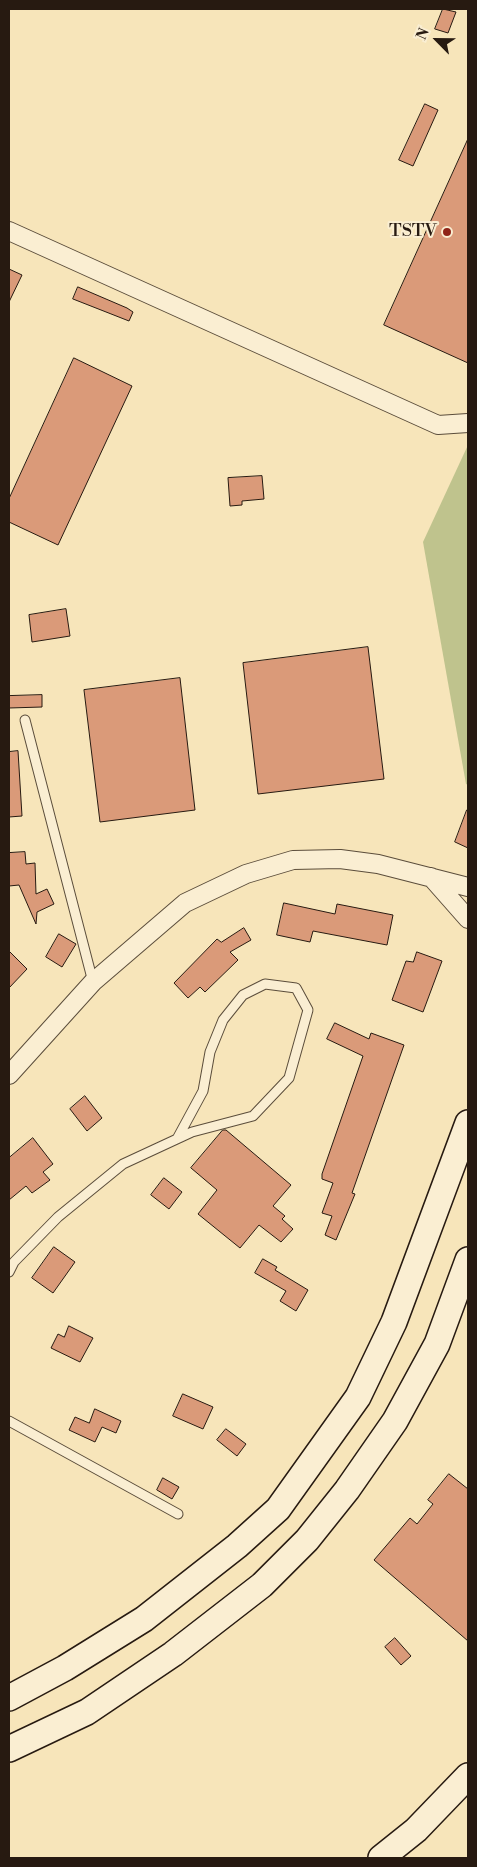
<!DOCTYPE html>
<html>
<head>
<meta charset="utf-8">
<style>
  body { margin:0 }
  #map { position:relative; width:477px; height:1867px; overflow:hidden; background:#f7e5ba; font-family:"Libre Bodoni",serif }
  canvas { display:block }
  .frame { position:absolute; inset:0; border:10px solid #271a11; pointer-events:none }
  .north { position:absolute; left:412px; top:15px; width:50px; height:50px; -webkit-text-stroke:4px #faeed2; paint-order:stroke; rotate:293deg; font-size:14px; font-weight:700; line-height:20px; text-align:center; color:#271a11 }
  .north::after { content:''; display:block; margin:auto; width:18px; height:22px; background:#271a11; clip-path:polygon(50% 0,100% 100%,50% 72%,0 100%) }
</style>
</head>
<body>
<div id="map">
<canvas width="477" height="1867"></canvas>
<div class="frame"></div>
<div class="north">N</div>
</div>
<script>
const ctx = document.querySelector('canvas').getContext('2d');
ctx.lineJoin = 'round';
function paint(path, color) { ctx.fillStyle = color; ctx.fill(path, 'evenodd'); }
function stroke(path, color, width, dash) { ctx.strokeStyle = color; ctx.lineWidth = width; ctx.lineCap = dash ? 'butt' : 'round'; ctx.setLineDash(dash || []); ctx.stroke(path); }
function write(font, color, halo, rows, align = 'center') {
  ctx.font = font + ' "Libre Bodoni",serif'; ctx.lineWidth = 4; ctx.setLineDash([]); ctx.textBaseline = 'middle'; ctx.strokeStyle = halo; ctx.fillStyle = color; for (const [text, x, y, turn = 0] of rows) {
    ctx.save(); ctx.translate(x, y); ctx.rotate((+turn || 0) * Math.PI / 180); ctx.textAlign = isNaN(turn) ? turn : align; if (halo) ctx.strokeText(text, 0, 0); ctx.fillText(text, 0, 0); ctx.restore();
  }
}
paint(new Path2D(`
  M 468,445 L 468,785 L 466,784 L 423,542 Z`), '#bfc38d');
const building = new Path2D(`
  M 443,9 L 456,12 L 448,33 L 435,29 Z
  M 425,104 L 438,110 L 413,166 L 399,160 Z
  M 468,139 L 468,363 L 384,325 Z
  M 9,269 L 22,275 L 9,302 Z
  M 78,287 L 127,308 L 133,312 L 129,321 L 73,299 Z
  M 74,358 L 132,386 L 58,545 L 9,522 L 9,499 Z
  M 262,476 L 264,499 L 242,501 L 242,505 L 230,506 L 228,478 Z
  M 66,609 L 70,636 L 32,642 L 29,615 Z
  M 368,647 L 384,779 L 258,794 L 243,663 Z
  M 180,678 L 195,810 L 100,822 L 84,690 Z
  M 42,695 L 42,707 L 9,708 L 9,696 Z
  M 18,751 L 22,816 L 9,817 L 9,752 Z
  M 467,810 L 468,810 L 468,848 L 455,842 Z
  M 25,852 L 26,864 L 35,863 L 36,894 L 47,889 L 54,904 L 37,912 L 36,924 L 19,885 L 9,886 L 9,853 Z
  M 284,903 L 335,914 L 337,904 L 393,915 L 387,945 L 313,931 L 310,942 L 277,935 Z
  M 244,928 L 251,940 L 230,952 L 238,960 L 205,992 L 200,987 L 188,998 L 174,983 L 217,939 L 221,942 Z
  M 59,934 L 76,944 L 62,967 L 46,957 Z
  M 9,951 L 27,969 L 9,988 Z
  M 417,952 L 442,961 L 423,1012 L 392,1000 L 406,961 L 413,962 Z
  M 335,1023 L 369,1039 L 371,1033 L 404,1045 L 352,1193 L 355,1194 L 336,1240 L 325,1235 L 332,1216 L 322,1213 L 333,1183 L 322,1179 L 322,1174 L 363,1056 L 327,1039 Z
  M 85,1096 L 102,1118 L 87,1131 L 70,1109 Z
  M 223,1130 L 226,1130 L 291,1185 L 273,1206 L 285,1216 L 282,1219 L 293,1229 L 281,1242 L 259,1225 L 240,1248 L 198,1214 L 217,1190 L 191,1168 Z
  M 33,1138 L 53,1164 L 43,1172 L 50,1180 L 32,1193 L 26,1186 L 9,1200 L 9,1158 Z
  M 164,1178 L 182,1192 L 169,1209 L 151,1195 Z
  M 54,1247 L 75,1262 L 53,1293 L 32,1278 Z
  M 263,1259 L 277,1267 L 275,1270 L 308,1290 L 296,1311 L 280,1301 L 286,1291 L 255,1273 Z
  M 69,1326 L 93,1338 L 80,1362 L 51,1348 L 58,1334 L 64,1337 Z
  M 183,1394 L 213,1407 L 203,1429 L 173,1416 Z
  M 95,1409 L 121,1421 L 116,1433 L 102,1427 L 95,1442 L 69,1430 L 75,1417 L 89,1423 Z
  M 226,1429 L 246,1444 L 237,1456 L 217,1440 Z
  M 449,1474 L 468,1489 L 468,1641 L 374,1560 L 410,1518 L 417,1524 L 433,1504 L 428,1500 Z
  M 163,1478 L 179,1487 L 172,1499 L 157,1490 Z
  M 395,1638 L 411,1656 L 401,1665 L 385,1647 Z`);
paint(building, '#da9a79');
stroke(building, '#271a11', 1);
const lane = new Path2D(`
  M 25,720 L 93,982
  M 9,1272 L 14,1262 L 58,1217 L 123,1164 L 192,1132 L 253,1116 L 289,1078 L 308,1010 L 296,988 L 265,984 L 243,995 L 223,1020 L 210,1052 L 203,1091 L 177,1139
  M 9,1421 L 178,1514`);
const street = new Path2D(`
  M 9,231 L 438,425 L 468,423
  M 431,877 L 468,919
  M 9,1075 L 93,982 L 185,903 L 246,874 L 293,860 L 340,859 L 378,864 L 468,887`);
const secondary = new Path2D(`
  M 9,1698 L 65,1668 L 144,1619 L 237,1546 L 278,1509 L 358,1397 L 394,1322 L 468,1123
  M 9,1749 L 87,1712 L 173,1654 L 262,1585 L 307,1540 L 347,1490 L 395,1421 L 437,1344 L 468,1260
  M 381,1858 L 416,1830 L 468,1776`);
stroke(lane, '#5b4d3b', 11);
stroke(street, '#5b4d3b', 20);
stroke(secondary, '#271a11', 28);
stroke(lane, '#faeed2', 9);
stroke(street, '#faeed2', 18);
stroke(secondary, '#faeed2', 25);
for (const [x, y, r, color] of [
  [447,232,5,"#8f2418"]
]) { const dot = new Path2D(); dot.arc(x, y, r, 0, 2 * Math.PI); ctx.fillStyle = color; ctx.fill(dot); stroke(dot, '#faeed2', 2); }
write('18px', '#271a11', '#faeed2', [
  ["TSTV",437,232]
], 'right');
</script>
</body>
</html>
